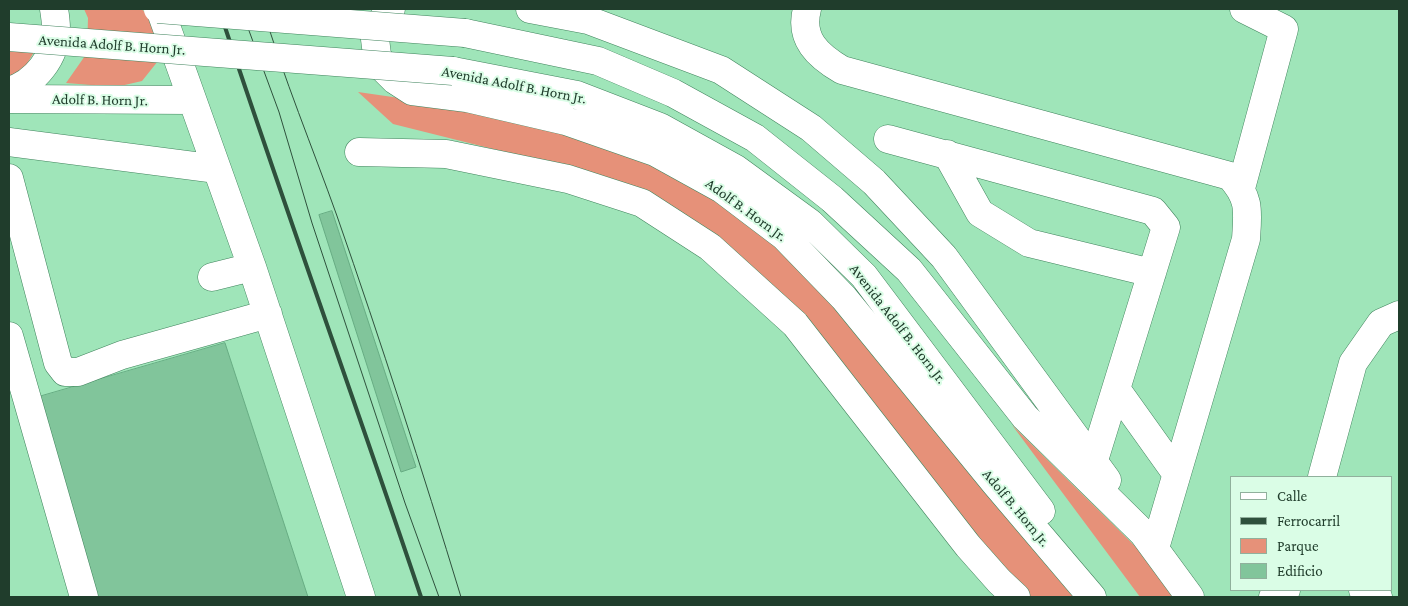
<!DOCTYPE html>
<html>
<head>
<meta charset="utf-8">
<style>
  body { margin:0 }
  #map { position:relative; width:1408px; height:606px; overflow:hidden; background:#9fe5b9; font-family:"Crimson Pro",serif }
  canvas { display:block }
  .frame { position:absolute; inset:0; border:10px solid #203d2c; pointer-events:none }
  .legend { position:absolute; left:1230px; top:476px; width:162px; height:115px; box-sizing:border-box; background:#dafde6; border:1px solid #90b09c; margin:0; padding:6px 9px; list-style:none; font-size:15px; color:#203d2c }
  .legend li { display:flex; align-items:center; gap:10px; height:25px }
  .legend b { width:25px; border:1px solid #90b09c }
</style>
</head>
<body>
<div id="map">
<canvas width="1408" height="606"></canvas>
<div class="frame"></div>
<ul class="legend">
<li><b style="height:6px;background:#fff"></b>Calle</li>
<li><b style="height:6px;background:#2e503c"></b>Ferrocarril</li>
<li><b style="height:14px;background:#e69179"></b>Parque</li>
<li><b style="height:14px;background:#81c59b"></b>Edificio</li>
</ul>
</div>
<script>
const ctx = document.querySelector('canvas').getContext('2d');
ctx.lineJoin = 'round';
function paint(path, color) { ctx.fillStyle = color; ctx.fill(path, 'evenodd'); }
function stroke(path, color, width, dash) { ctx.strokeStyle = color; ctx.lineWidth = width; ctx.lineCap = dash ? 'butt' : 'round'; ctx.setLineDash(dash || []); ctx.stroke(path); }
function write(font, color, halo, rows, align = 'center') {
  ctx.font = font + ' "Crimson Pro",serif'; ctx.lineWidth = 4; ctx.setLineDash([]); ctx.textBaseline = 'middle'; ctx.strokeStyle = halo; ctx.fillStyle = color; for (const [text, x, y, turn = 0] of rows) {
    ctx.save(); ctx.translate(x, y); ctx.rotate((+turn || 0) * Math.PI / 180); ctx.textAlign = isNaN(turn) ? turn : align; if (halo) ctx.strokeText(text, 0, 0); ctx.fillText(text, 0, 0); ctx.restore();
  }
}
paint(new Path2D(`
  M 84,9 L 142,9 C 157,26 157,40 158,61 L 142,81 L 116,87 L 66,83 L 87,53 L 88,18 Z
  M 9,50 L 34,52 L 24,69 L 9,79 Z
  M 358,92 L 455,106 L 617,146 L 712,192 L 804,267 L 1079,590 L 1072,597 L 1026,597 L 840,363 L 593,174 L 393,124 Z
  M 1012,425 L 1138,549 L 1174,597 L 1140,597 Z`), '#e69179');
const building = new Path2D(`
  M 332,211 L 416,467 L 401,472 L 319,215 Z
  M 225,343 L 308,597 L 93,597 L 35,398 Z`);
paint(building, '#81c59b');
stroke(building, '#67ac83', 1);
const minor = new Path2D(`
  M 160,9 L 252,267 L 361,597
  M 807,9 C 799,39 818,56 842,70 L 1230,176 C 1250,198 1248,210 1246,239 L 1155,548
  M 9,99 L 191,100
  M 888,139 L 1153,211 L 1166,227 L 1116,389
  M 9,142 L 217,169
  M 359,152 L 446,154 L 568,179 L 642,203 L 710,247 L 795,324 L 968,546 L 999,581 L 1016,597
  M 947,154 L 980,213 L 1029,243 L 1152,273
  M 9,178 L 58,363 L 65,372 L 78,372 L 122,355 L 268,314
  M 1241,188 L 1284,29 L 1244,9
  M 212,277 L 252,267
  M 9,336 L 84,597
  M 1094,460 L 1116,389 L 1176,473
  M 1322,477 L 1353,363 L 1381,323 L 1399,315
  M 1363,590 L 1378,597
  M 1273,597 L 1286,590`);
const major = new Path2D(`
  M 391,9 L 379,24 L 375,39 L 377,55 L 384,69 L 395,80 L 412,91 L 467,98 L 566,121 L 655,152 L 722,189 L 784,236 L 844,298 L 995,483 L 1092,597
  M 530,9 L 588,20 L 721,70 L 811,128 L 874,182 L 944,257 L 1107,480
  M 465,33 L 598,61 L 673,93 L 755,138 L 832,199 L 909,270 L 1025,417 L 1143,533 L 1190,597
  M 453,71 L 577,95 L 660,127 L 736,169 L 810,223 L 864,276 L 1041,511
  M 9,91 C 35,83 56,57 56,29 C 56,22 55,15 54,9`);
stroke(minor, '#40845d', 29);
stroke(major, '#40845d', 29);
stroke(minor, '#fff', 28);
stroke(major, '#fff', 28);
stroke(new Path2D(`
  M 241,9 L 279,112 L 312,223 L 405,503 L 439,597
  M 263,9 C 284,79 312,146 337,216 C 381,342 422,469 461,597`), '#2e503c', 1);
stroke(new Path2D(`
  M 219,9 C 284,206 355,401 421,597`), '#2e503c', 4);
const majorBridge = new Path2D(`
  M 158,9 L 465,33
  M 9,37 L 453,71`);
stroke(majorBridge, '#40845d', 29, []);
stroke(majorBridge, '#fff', 28);
write('15px', '#203d2c', '#dafde6', [
  ["Avenida Adolf B. Horn Jr.",112,45,4],
  ["Avenida Adolf B. Horn Jr.",514,85,11],
  ["Adolf B. Horn Jr.",100,100,1],
  ["Adolf B. Horn Jr.",746,210,36],
  ["Avenida Adolf B. Horn Jr.",898,324,52],
  ["Adolf B. Horn Jr.",1016,508,50]
]);
</script>
</body>
</html>
